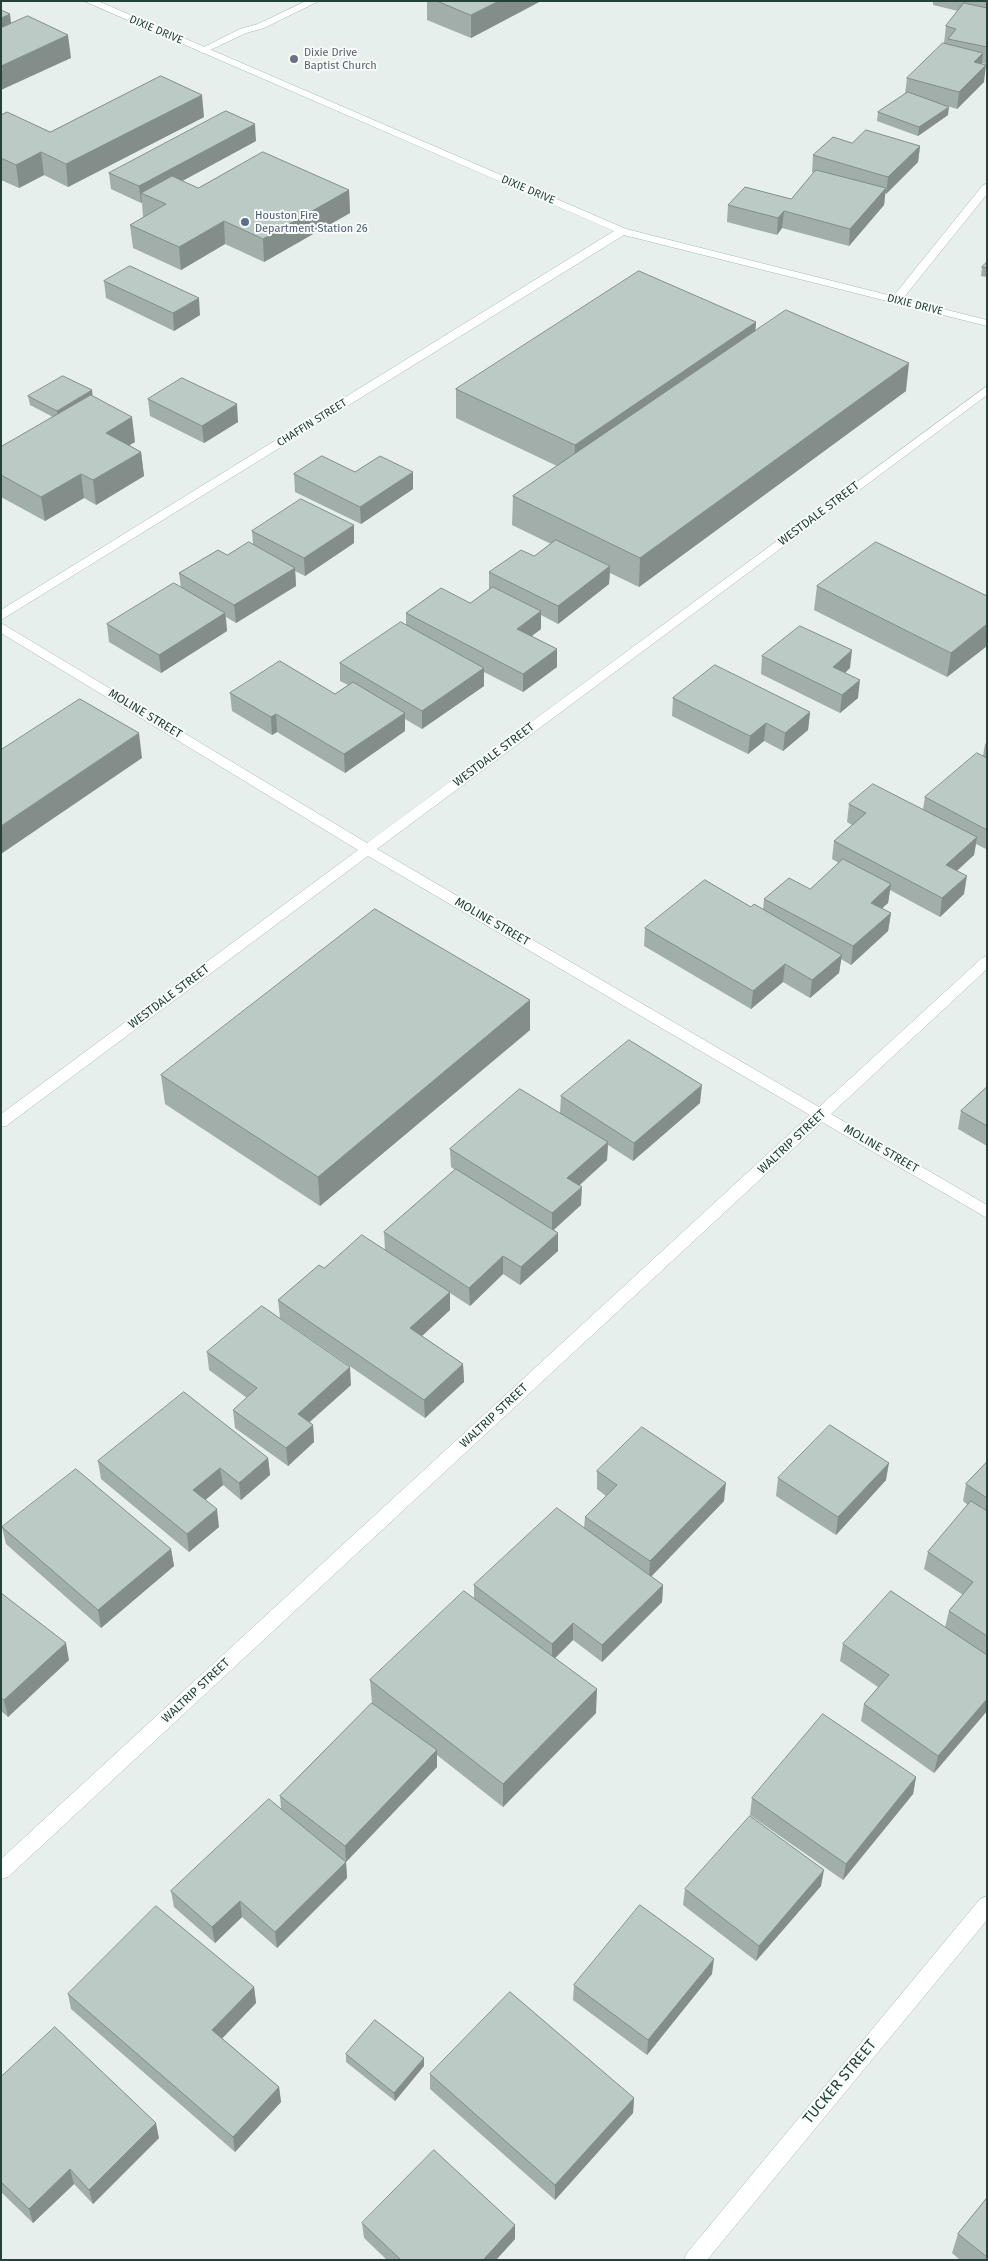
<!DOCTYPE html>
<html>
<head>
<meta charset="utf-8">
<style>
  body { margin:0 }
  #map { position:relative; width:988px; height:2261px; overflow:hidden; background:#e6efeb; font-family:"Fira Sans",sans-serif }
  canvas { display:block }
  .frame { position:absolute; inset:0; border:2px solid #24423a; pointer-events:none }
</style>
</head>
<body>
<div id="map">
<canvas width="988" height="2261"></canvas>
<div class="frame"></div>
</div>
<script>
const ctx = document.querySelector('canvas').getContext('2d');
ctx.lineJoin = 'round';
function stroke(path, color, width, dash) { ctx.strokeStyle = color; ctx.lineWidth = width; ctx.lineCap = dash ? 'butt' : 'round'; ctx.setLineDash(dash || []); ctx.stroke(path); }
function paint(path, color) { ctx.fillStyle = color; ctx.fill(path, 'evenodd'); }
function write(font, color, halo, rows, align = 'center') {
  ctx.font = font + ' "Fira Sans",sans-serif'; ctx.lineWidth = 4; ctx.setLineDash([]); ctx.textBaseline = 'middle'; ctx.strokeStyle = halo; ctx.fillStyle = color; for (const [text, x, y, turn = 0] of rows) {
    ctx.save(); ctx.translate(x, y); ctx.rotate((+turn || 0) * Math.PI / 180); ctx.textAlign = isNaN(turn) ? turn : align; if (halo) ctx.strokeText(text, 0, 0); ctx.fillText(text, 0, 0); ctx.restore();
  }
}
const lane = new Path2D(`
  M 306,1 L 319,1 L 264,28 L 246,33 L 206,52 L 203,53 L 198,50 L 240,29 L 258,24 Z`);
const street = new Path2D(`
  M 987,184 L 987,194 L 900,302 L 892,302 L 891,300 L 892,298 L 983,185 Z
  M 987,386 L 987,395 L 377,849 L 819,1107 L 982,958 L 987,956 L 987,969 L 831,1114 L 987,1205 L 987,1218 L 822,1122 L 8,1877 L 1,1879 L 1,1859 L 810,1115 L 368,856 L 6,1126 L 1,1127 L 1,1114 L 358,850 L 1,633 L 1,623 L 367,843 Z
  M 987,1896 L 987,1920 L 707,2260 L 684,2260 L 687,2253 L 980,1899 Z`);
const secondary = new Path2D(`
  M 84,1 L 98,1 L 626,229 L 987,320 L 987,326 L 624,235 L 1,620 L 1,610 L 614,231 Z`);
stroke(lane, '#a8b8b2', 1);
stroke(street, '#a8b8b2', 1);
stroke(secondary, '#a4bbb3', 1);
paint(lane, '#fff');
paint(street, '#fff');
paint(secondary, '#fff');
paint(new Path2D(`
  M 427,1 L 541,1 L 471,38 L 427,20 Z
  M 933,1 L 987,1 L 987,63 L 986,64 L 982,63 L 984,82 L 957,109 L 947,106 L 948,115 L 918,136 L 877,121 L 878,112 L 905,94 L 907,78 L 944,43 L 946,26 L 958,11 L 933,5 Z
  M 1,115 L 50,132 L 204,117 L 68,187 L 44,175 L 19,188 L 1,180 Z
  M 256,141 L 182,181 L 198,188 L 349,190 L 350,213 L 264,262 L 225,244 L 181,270 L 133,248 L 130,225 L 144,217 L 143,217 L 142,202 L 141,203 L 111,189 L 109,173 Z
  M 852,143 L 920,146 L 918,162 L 886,194 L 885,193 L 884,205 L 849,246 L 782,228 L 777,235 L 727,222 L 728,205 L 791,199 L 814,173 L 812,172 L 813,155 Z
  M 987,262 L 987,277 L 981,276 L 982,267 Z
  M 104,281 L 200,315 L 174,331 L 106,298 Z
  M 756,322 L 755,331 L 906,391 L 639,587 L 610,573 L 609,584 L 558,624 L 541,615 L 541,629 L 532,636 L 557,649 L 557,667 L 523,692 L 484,672 L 484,686 L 422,729 L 405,719 L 405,731 L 345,773 L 277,732 L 272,735 L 232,711 L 230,693 L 335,694 L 348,685 L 340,681 L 340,663 L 406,625 L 406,613 L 470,603 L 489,590 L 489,572 L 534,556 L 551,544 L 512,525 L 513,496 L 557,466 L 456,418 L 456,389 Z
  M 28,396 L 93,397 L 135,442 L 129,445 L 141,452 L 144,476 L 96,505 L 84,498 L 45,521 L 1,497 L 1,447 L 53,417 L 30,405 Z
  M 148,399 L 238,422 L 204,443 L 150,416 Z
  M 355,472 L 413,489 L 361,524 L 295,492 L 294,474 Z
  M 252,531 L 354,543 L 305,576 L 295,571 L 296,586 L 236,623 L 226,617 L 227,631 L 161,673 L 109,642 L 107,624 L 181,588 L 179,573 L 227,555 L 253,544 Z
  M 817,586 L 987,596 L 987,646 L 947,677 L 814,610 Z
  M 762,656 L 850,668 L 845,673 L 858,698 L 840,713 L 761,674 Z
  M 673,698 L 810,712 L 808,730 L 783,751 L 764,741 L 748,754 L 672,716 Z
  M 987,742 L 987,849 L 986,849 L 976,844 L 974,855 L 957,871 L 964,894 L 940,917 L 890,890 L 888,903 L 882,908 L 891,913 L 888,931 L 851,965 L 841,959 L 839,973 L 810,998 L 783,982 L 751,1009 L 644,946 L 645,928 L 751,907 L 763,910 L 764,899 L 810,889 L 839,863 L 832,859 L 834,841 L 852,825 L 847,822 L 849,804 L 923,809 L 925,797 L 983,756 L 985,744 Z
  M 530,1000 L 530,1030 L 320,1206 L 165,1104 L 161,1075 Z
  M 987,1087 L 987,1146 L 958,1129 L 961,1111 Z
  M 561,1096 L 700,1103 L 633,1161 L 608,1145 L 607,1160 L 579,1186 L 581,1205 L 554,1230 L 558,1233 L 558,1251 L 520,1285 L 503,1274 L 470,1306 L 450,1293 L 450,1310 L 422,1336 L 463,1364 L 464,1382 L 425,1418 L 280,1318 L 278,1300 L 324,1268 L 385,1250 L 384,1232 L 455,1170 L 451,1167 L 450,1149 L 560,1113 Z
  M 207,1352 L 351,1385 L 310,1422 L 313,1425 L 314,1442 L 288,1466 L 235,1428 L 233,1410 L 247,1398 L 209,1370 Z
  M 268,1458 L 270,1475 L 241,1500 L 223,1485 L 205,1500 L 219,1527 L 189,1552 L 101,1479 L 98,1461 Z
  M 987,1462 L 987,1711 L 934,1773 L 861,1721 L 864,1704 L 878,1687 L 840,1661 L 843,1644 L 945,1627 L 949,1611 L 963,1595 L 924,1569 L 928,1552 L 968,1505 L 963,1501 L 966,1484 Z
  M 597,1471 L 724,1501 L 651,1576 L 663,1585 L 662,1602 L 602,1662 L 573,1640 L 555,1658 L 596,1713 L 503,1807 L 437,1755 L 437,1767 L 346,1862 L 344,1861 L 346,1862 L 347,1878 L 277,1948 L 242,1917 L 215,1943 L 174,1907 L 171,1891 L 281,1808 L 280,1796 L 372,1703 L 370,1680 L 474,1598 L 474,1585 L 584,1528 L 585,1517 L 606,1496 L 597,1489 Z
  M 778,1478 L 886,1480 L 836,1535 L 776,1496 Z
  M 2,1527 L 171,1549 L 174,1566 L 101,1628 L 6,1544 Z
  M 1,1593 L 69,1660 L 8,1717 L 1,1711 Z
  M 916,1777 L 913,1794 L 843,1880 L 750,1815 L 752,1798 Z
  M 821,1886 L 756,1961 L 683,1905 L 685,1889 Z
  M 712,1974 L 647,2055 L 573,2000 L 574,1985 Z
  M 254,1987 L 256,2003 L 222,2038 L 279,2087 L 281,2102 L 235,2152 L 71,2009 L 68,1994 Z
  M 346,2054 L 424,2066 L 395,2101 L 346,2062 Z
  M 430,2074 L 634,2098 L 633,2113 L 555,2200 L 430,2089 Z
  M 1,2077 L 159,2138 L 93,2204 L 74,2184 L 33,2223 L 1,2192 Z
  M 987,2198 L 987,2260 L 960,2260 L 952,2253 L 958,2234 Z
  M 362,2223 L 515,2239 L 496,2260 L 387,2260 L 364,2238 Z`), '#a1aea9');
paint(new Path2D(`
  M 499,1 L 541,1 L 471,38 L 471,15 Z
  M 10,14 L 12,30 L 1,35 L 1,18 Z
  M 68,35 L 71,58 L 1,90 L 1,66 Z
  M 983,53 L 981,69 L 974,62 Z
  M 986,65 L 984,82 L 957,109 L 959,92 Z
  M 202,95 L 204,117 L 68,187 L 66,164 Z
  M 949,107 L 948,115 L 918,136 L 919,127 Z
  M 255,124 L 256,141 L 151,198 L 141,193 L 142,202 L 141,203 L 139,186 Z
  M 920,146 L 918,162 L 886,194 L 888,177 Z
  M 41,152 L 44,175 L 19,188 L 16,165 Z
  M 886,188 L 884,205 L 849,246 L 850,229 Z
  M 349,190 L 350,213 L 264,262 L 263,239 Z
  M 784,211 L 782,228 L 777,235 L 778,218 Z
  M 224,221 L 225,244 L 181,270 L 179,247 Z
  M 199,298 L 200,315 L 174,331 L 173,313 Z
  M 756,322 L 754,350 L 574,474 L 575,445 Z
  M 909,363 L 906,391 L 639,587 L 640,558 Z
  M 92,390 L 93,400 L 58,420 L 57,411 Z
  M 237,404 L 238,422 L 204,443 L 202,426 Z
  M 132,417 L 135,442 L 109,457 L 106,433 Z
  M 141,452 L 144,476 L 96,505 L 93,480 Z
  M 413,472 L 413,489 L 361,524 L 360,507 Z
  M 81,474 L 84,498 L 45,521 L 41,497 Z
  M 354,525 L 354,543 L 305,576 L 304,558 Z
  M 610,566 L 609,584 L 558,624 L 558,606 Z
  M 295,568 L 296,586 L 236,623 L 234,605 Z
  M 541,611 L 541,629 L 517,647 L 517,629 Z
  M 225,613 L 227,631 L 161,673 L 159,655 Z
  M 987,624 L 987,646 L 947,677 L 951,653 Z
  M 557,649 L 557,667 L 523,692 L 523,674 Z
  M 852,650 L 850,668 L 831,685 L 833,667 Z
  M 484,668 L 484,686 L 422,729 L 422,711 Z
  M 860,680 L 858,698 L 840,713 L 842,695 Z
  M 810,712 L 808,730 L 783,751 L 785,733 Z
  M 405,713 L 405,731 L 345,773 L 344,754 Z
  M 276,714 L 277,732 L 272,735 L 271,717 Z
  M 766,723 L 764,741 L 748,754 L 750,736 Z
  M 139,733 L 142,758 L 1,854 L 1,826 Z
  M 977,837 L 974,855 L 943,883 L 946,865 Z
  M 967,876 L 964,894 L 940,917 L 942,898 Z
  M 891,884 L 888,903 L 868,921 L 871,903 Z
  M 891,913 L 888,931 L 851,965 L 853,946 Z
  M 842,955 L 839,973 L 810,998 L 812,980 Z
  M 785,964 L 783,982 L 751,1009 L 753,991 Z
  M 530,1000 L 530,1030 L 320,1206 L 318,1177 Z
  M 702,1085 L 700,1103 L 633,1161 L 634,1143 Z
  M 608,1142 L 607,1160 L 567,1196 L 567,1178 Z
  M 582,1187 L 581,1205 L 552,1231 L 552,1213 Z
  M 558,1233 L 558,1251 L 520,1285 L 521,1267 Z
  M 503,1256 L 503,1274 L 470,1306 L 469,1288 Z
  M 450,1292 L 450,1310 L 411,1346 L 410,1328 Z
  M 463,1364 L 464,1382 L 425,1418 L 424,1400 Z
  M 350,1367 L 351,1385 L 299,1431 L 298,1414 Z
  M 313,1425 L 314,1442 L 288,1466 L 286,1448 Z
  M 268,1458 L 270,1475 L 241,1500 L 239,1483 Z
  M 889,1463 L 886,1480 L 836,1535 L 838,1517 Z
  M 220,1468 L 223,1485 L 196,1508 L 193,1490 Z
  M 726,1483 L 724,1501 L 649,1579 L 650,1561 Z
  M 217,1509 L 219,1527 L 189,1552 L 187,1534 Z
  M 171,1549 L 174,1566 L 101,1628 L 98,1610 Z
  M 663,1585 L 662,1602 L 602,1662 L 602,1645 Z
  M 573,1623 L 573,1640 L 552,1661 L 552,1644 Z
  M 66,1643 L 69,1660 L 8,1717 L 4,1700 Z
  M 597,1689 L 596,1713 L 503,1807 L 503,1784 Z
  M 987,1699 L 987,1711 L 934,1773 L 938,1756 Z
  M 437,1750 L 437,1767 L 346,1862 L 345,1846 Z
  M 916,1777 L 913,1794 L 843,1880 L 846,1864 Z
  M 346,1862 L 347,1878 L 277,1948 L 275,1932 Z
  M 824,1870 L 821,1886 L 756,1961 L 759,1946 Z
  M 240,1901 L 242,1917 L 215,1943 L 212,1927 Z
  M 714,1959 L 712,1974 L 647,2055 L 648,2040 Z
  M 254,1987 L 256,2003 L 215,2046 L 212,2030 Z
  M 424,2058 L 424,2066 L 395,2101 L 394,2093 Z
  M 279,2087 L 281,2102 L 235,2152 L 233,2137 Z
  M 634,2098 L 633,2113 L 555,2200 L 555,2185 Z
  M 156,2123 L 159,2138 L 93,2204 L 89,2190 Z
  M 70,2169 L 74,2184 L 33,2223 L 29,2209 Z
  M 515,2225 L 515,2239 L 496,2260 L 483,2260 Z`), '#838d89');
const building = new Path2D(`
  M 437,1 L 499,1 L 471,15 Z
  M 964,3 L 987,8 L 987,47 L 948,39 L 956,29 L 946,26 Z
  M 1,10 L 10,14 L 1,18 Z
  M 28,16 L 68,35 L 1,66 L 1,28 Z
  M 943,43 L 983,53 L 974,62 L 986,65 L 959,92 L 907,78 Z
  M 161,76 L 202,95 L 66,164 L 41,152 L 16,165 L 1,158 L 1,115 L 7,112 L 50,132 Z
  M 908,92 L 949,107 L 919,127 L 878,112 Z
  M 226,111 L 255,124 L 139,186 L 109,173 Z
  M 866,130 L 920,146 L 888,177 L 813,155 L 833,137 L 852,143 Z
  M 263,152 L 349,190 L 263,239 L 224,221 L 179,247 L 130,225 L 166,204 L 141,193 L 172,176 L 198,188 Z
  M 816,170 L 886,188 L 850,229 L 784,211 L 778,218 L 728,205 L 745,187 L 791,199 Z
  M 987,262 L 987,268 L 982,267 Z
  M 130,266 L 199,298 L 173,313 L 104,281 Z
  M 639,271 L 756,322 L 575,445 L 456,389 Z
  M 786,310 L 909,363 L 640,558 L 513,496 Z
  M 63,376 L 92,390 L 57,411 L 28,396 Z
  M 182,378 L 237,404 L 202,426 L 148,399 Z
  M 91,395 L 132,417 L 106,433 L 141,452 L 93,480 L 81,474 L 41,497 L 1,475 L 1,447 Z
  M 322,456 L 355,472 L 380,456 L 413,472 L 360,507 L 294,474 Z
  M 301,499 L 354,525 L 304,558 L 252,531 Z
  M 556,540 L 610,566 L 558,606 L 489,572 L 521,550 L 534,556 Z
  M 249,542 L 295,568 L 234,605 L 179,573 L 218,550 L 227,555 Z
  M 876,542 L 987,596 L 987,624 L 951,653 L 817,586 Z
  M 174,583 L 225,613 L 159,655 L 107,624 Z
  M 493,587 L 541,611 L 517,629 L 557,649 L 523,674 L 406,613 L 441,588 L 470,603 Z
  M 401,622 L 484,668 L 422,711 L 340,663 Z
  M 800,626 L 852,650 L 833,667 L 860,680 L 842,695 L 762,656 Z
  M 280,661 L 335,694 L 353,682 L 405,713 L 344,754 L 276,714 L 271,717 L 230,693 Z
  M 715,665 L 810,712 L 785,733 L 766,723 L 750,736 L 673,698 Z
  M 80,699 L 139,733 L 1,826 L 1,750 Z
  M 977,753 L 987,758 L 987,830 L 925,797 Z
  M 873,784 L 977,837 L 946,865 L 967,876 L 942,898 L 834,841 L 866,813 L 849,804 Z
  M 843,859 L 891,884 L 871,903 L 891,913 L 853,946 L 764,899 L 789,878 L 810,889 Z
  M 705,880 L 751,907 L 754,904 L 842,955 L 812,980 L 785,964 L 753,991 L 645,928 Z
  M 375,909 L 530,1000 L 318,1177 L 161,1075 Z
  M 629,1040 L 702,1085 L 634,1143 L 561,1096 Z
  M 987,1087 L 987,1126 L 961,1111 Z
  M 520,1089 L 608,1142 L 567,1178 L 582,1187 L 552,1213 L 450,1149 Z
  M 456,1169 L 558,1233 L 521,1267 L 503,1256 L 469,1288 L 384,1232 Z
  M 362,1235 L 450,1292 L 410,1328 L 463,1364 L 424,1400 L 278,1300 L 319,1265 L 324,1268 Z
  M 262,1306 L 350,1367 L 298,1414 L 313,1425 L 286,1448 L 233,1410 L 257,1388 L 207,1352 Z
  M 184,1392 L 268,1458 L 239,1483 L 220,1468 L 193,1490 L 217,1509 L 187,1534 L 98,1461 Z
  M 830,1425 L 889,1463 L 838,1517 L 778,1478 Z
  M 642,1427 L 726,1483 L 650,1561 L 585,1517 L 617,1485 L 597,1471 Z
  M 987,1462 L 987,1498 L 966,1484 Z
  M 76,1469 L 171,1549 L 98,1610 L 2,1527 Z
  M 971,1501 L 987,1511 L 987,1636 L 949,1611 L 973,1582 L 928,1552 Z
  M 557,1508 L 663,1585 L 602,1645 L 573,1623 L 552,1644 L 474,1585 Z
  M 464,1591 L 597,1689 L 503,1784 L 370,1680 Z
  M 891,1591 L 987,1655 L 987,1699 L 938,1756 L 864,1704 L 889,1675 L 843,1644 Z
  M 1,1593 L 66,1643 L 4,1700 L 1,1698 Z
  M 372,1703 L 437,1750 L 345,1846 L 280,1796 Z
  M 823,1714 L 916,1777 L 846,1864 L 752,1798 Z
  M 269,1799 L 346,1862 L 275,1932 L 240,1901 L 212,1927 L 171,1891 Z
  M 750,1816 L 824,1870 L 759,1946 L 685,1889 Z
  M 640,1905 L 714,1959 L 648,2040 L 574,1985 Z
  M 156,1906 L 254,1987 L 212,2030 L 279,2087 L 233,2137 L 68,1994 Z
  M 510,1992 L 634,2098 L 555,2185 L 430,2074 Z
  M 375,2020 L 424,2058 L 394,2093 L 346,2054 Z
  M 55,2027 L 156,2123 L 89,2190 L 70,2169 L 29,2209 L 1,2182 L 1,2077 Z
  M 434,2150 L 515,2225 L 483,2260 L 401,2260 L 362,2223 Z
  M 987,2198 L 987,2257 L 958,2234 Z`);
paint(building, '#bbcac4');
stroke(building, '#838d89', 1);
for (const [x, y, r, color] of [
  [294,59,5,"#6b7280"],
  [245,222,5,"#5c6f8a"]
]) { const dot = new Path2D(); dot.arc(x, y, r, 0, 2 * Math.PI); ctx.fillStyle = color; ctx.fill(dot); stroke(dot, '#f7fbf9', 2); }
write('11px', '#24423a', '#f7fbf9', [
  ["DIXIE DRIVE",156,30,23],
  ["DIXIE DRIVE",528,190,23],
  ["DIXIE DRIVE",915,305,14],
  ["CHAFFIN STREET",312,423,-32]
]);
write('11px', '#5b616d', '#f7fbf9', [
  ["Dixie Drive",304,53],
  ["Baptist Church",304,66]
], 'left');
write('11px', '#4e5e75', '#f7fbf9', [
  ["Houston Fire",255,216],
  ["Department Station 26",255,229]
], 'left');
write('12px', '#24423a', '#f7fbf9', [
  ["WESTDALE STREET",819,514,-37],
  ["MOLINE STREET",145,714,31],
  ["WESTDALE STREET",494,755,-37],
  ["MOLINE STREET",492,922,30],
  ["WESTDALE STREET",169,997,-37],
  ["WALTRIP STREET",792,1142,-43],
  ["MOLINE STREET",881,1149,30],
  ["WALTRIP STREET",494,1416,-43],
  ["WALTRIP STREET",196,1691,-43]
]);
write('15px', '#24423a', '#f7fbf9', [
  ["TUCKER STREET",840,2082,-50]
]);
</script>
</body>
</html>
